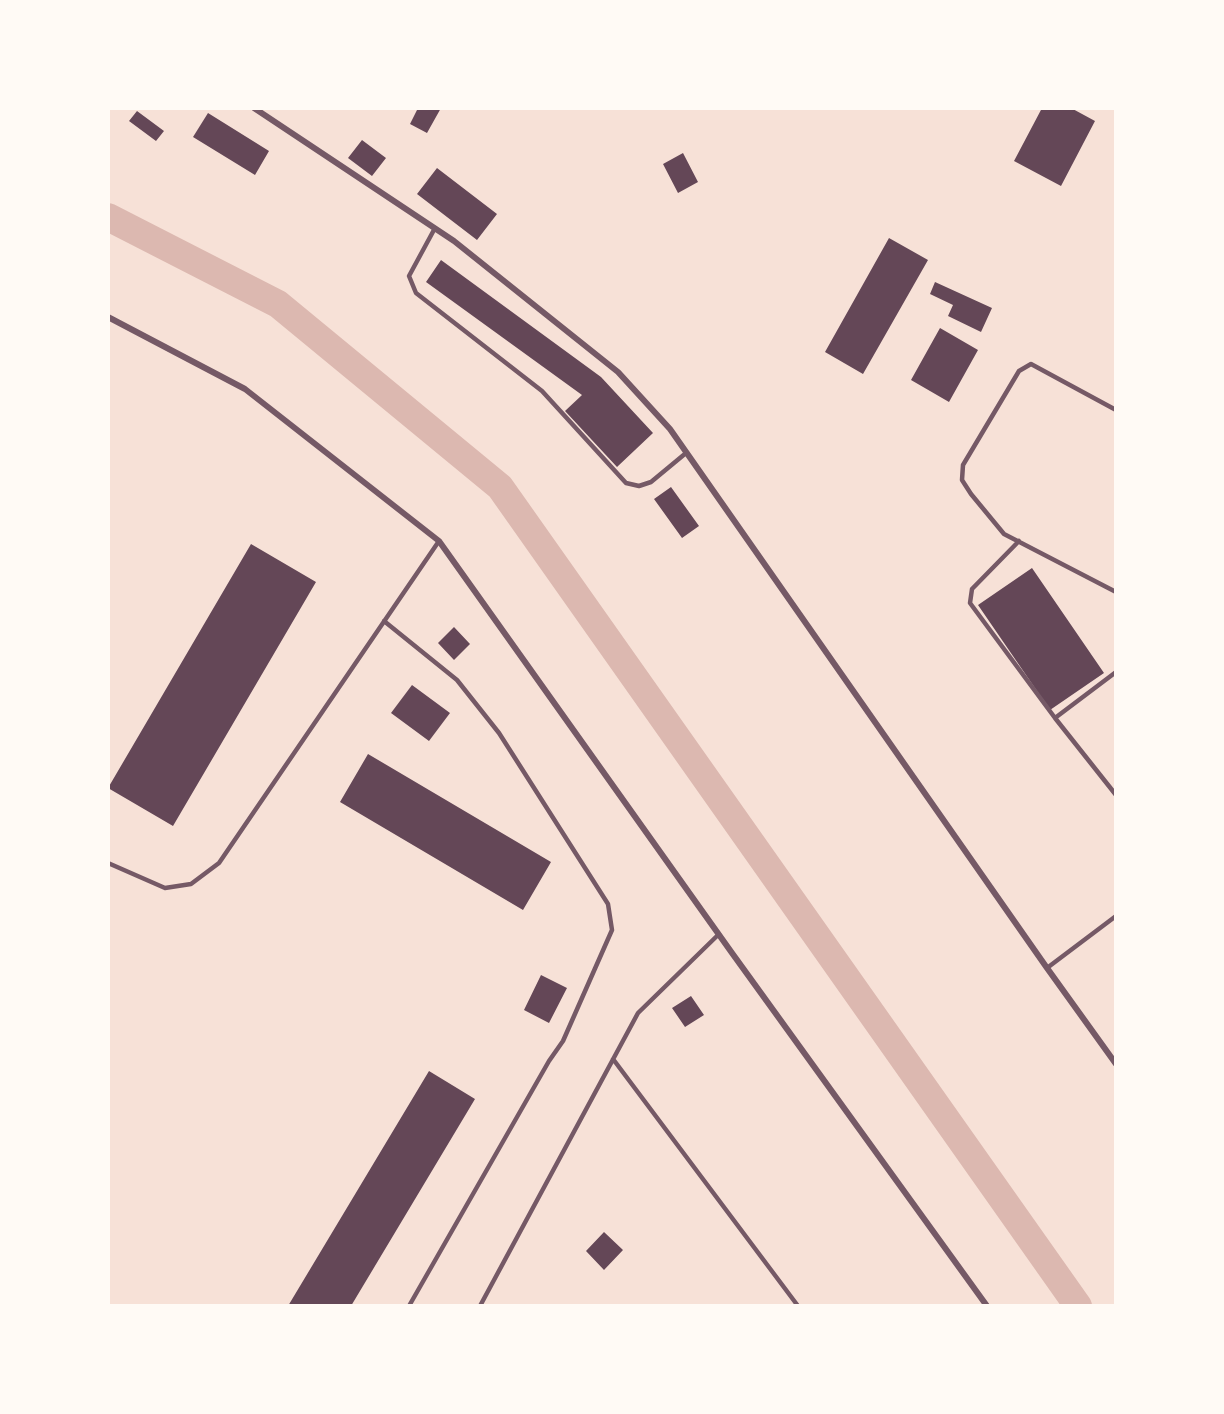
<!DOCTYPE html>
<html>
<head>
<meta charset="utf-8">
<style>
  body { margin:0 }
  #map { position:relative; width:1224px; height:1414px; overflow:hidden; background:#f7e1d7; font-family:"Open Sans",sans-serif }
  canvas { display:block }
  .frame { position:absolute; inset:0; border:110px solid #fffaf5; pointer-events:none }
</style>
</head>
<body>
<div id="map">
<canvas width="1224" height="1414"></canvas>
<div class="frame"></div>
</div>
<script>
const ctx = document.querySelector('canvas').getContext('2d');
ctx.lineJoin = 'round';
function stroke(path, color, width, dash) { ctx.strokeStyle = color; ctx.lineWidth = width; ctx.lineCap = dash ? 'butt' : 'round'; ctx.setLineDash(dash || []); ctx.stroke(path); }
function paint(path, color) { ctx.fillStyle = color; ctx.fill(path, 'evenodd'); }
stroke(new Path2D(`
  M 108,217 L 278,304 L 500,487 L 1078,1306`), '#dcb8b0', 28);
paint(new Path2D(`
  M 418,108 L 441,108 L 427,133 L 410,124 Z
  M 1042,108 L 1071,108 L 1095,121 L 1061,186 L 1014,161 Z
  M 137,111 L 164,131 L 156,141 L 129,121 Z
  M 208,113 L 269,151 L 255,175 L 193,137 Z
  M 362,140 L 386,158 L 372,176 L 348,158 Z
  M 683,153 L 698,182 L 678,193 L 663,164 Z
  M 437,168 L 497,214 L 477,240 L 417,194 Z
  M 889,238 L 928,260 L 863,374 L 825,352 Z
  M 441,260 L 601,377 L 653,433 L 617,467 L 565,411 L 582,395 L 426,282 Z
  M 935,282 L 992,308 L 981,332 L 948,316 L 953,305 L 930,294 Z
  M 940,328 L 978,350 L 949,402 L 911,380 Z
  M 671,487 L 699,526 L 682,538 L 654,499 Z
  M 251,544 L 316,582 L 173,826 L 108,788 Z
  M 1032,568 L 1104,673 L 1050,710 L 978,605 Z
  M 454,627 L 470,644 L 454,660 L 438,643 Z
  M 412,685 L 450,713 L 429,741 L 391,713 Z
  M 368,754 L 551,862 L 523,910 L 340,802 Z
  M 541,975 L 567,988 L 549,1023 L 524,1010 Z
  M 691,996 L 704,1015 L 685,1027 L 672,1008 Z
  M 429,1071 L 475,1099 L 351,1306 L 288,1306 Z
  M 604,1232 L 623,1250 L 604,1270 L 586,1251 Z`), '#644757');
stroke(new Path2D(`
  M 435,228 L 409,276 L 416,293 L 542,391 L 626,483 L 639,486 L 651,482 L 686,453
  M 1116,410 L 1031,364 L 1019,371 L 963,465 L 962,480 L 971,494 L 1004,534 L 1116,592
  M 1019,541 L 972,589 L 970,603 L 1055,718 L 1116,795
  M 384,621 L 457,680 L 499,733 L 608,904 L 612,930 L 563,1041 L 549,1061 L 409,1306
  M 1055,718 L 1116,672
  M 108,863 L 165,888 L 191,884 L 219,863 L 439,541
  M 1047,968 L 1116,916
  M 613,1059 L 798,1306
  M 480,1306 L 638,1013 L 719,934`), '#755966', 4.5);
stroke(new Path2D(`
  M 254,108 L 454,241 L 618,372 L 670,429 L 1047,968 L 1116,1064
  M 108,317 L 245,389 L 439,541 L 732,953 L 987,1306`), '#755966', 6);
</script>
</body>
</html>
